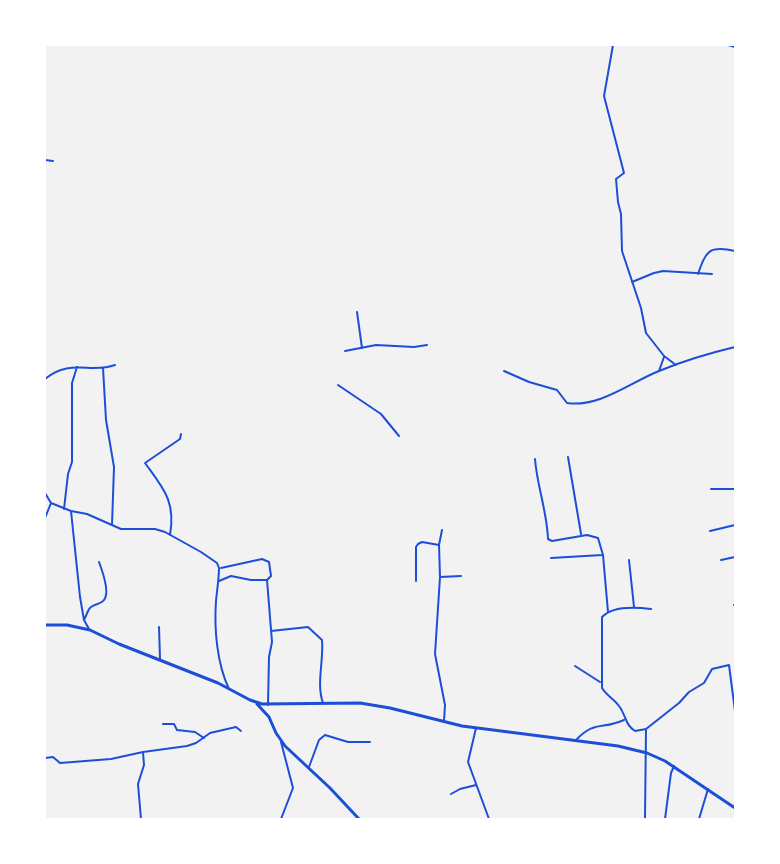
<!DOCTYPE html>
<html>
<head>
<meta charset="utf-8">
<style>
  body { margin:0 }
  #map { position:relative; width:780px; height:864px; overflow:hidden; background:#f2f2f2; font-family:"Nunito Sans",sans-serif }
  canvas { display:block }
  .frame { position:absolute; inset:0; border:46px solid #fff; pointer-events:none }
</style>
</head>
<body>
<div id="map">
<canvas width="780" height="864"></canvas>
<div class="frame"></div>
</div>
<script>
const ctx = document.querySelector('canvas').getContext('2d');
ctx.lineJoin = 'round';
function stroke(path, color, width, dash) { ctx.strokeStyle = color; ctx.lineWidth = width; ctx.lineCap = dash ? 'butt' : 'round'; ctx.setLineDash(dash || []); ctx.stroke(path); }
stroke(new Path2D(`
  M 613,45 L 604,96 L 624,173 L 616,179 L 618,202 L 621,214 L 622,251 L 641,308 L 646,333 L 664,356 L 676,365
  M 728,45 L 735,47
  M 45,160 L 53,161
  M 698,274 C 706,251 709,245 735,251
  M 632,282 L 654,273 L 663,271 L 712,274
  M 357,312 L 362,348
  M 345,351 L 376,345 L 414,347 L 427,345
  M 103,368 L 106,420 L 114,467 L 112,525
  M 504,371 L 529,382 L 557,390 L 567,403 C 599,408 631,382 659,371 C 683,361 710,353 735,347
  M 659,371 L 664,357
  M 45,379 C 70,358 91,374 115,365
  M 338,385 L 381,414 L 399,436
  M 568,457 L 581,534
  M 535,459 C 537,486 547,511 548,539 L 552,541 L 587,535 L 598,538 L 603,555 L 608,612
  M 711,489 L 735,489
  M 45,493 L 51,503 L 71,511 L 87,514 L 121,529 L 155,529 L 165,532 L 201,552 L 217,563 L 219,568 C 219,579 217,590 216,601 C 214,629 217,664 229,689
  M 64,509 L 68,474 L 72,462 L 72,383 L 77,367
  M 71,511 L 80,597 L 84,620
  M 45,518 L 51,503
  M 45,521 L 45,534
  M 442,530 L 439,545 L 440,577 L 435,654 L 445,705 L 444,721
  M 710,531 L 735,525
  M 170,535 C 176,501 163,488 145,463 L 180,439 L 181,434
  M 551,558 L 602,555
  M 629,560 L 634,607
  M 721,560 L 735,557
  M 221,568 L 262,559 L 269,562 L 271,576 L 267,580 L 272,642 L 269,657 L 268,705
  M 440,577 L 461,576
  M 219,581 L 231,576 L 251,580 L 267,580
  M 416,581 L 416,547 L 418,544 L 422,542 L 439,545
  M 734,605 L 735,605
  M 651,609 C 636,607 613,605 602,617 L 602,688 C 607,696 614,699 619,706 C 626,715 625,725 635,731 L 646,729 L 679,703 L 689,692 L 704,683 L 712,669 L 729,665 L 735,711
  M 159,627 L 160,659
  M 89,629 L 84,620 C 87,615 87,610 91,607 C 95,604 101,604 104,600 C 110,593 102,570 99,562
  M 271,631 L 308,627 L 322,640 C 324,660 316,684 323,703
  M 575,666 L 600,682
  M 163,724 L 174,724 L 177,730 L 195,732 L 204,738
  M 476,728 L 468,762 L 489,819
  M 576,740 C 595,720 602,730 624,720
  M 45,758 L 53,757 L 60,763 L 111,759 L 143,752 L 187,746 L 196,743 L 210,733 L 236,727 L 241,731
  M 309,767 L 319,740 L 325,735 L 348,742 L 370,742
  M 451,794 L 460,789 L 476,785
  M 141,819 L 138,784 L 144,765 L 143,752
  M 281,819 L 293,788 L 281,742
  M 645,819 L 646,729
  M 665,819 L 671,773 L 674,766
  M 699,819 L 708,789`), '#1d4ed8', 2);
stroke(new Path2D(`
  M 45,625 L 67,625 L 90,630 L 119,644 L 218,683 L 250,700 L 262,704 L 360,703 L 390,708 L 462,726 L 618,746 L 647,753 L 665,761 L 735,808
  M 257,704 L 269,717 L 276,733 L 285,746 L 330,788 L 359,819`), '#1d4ed8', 3);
</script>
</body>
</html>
